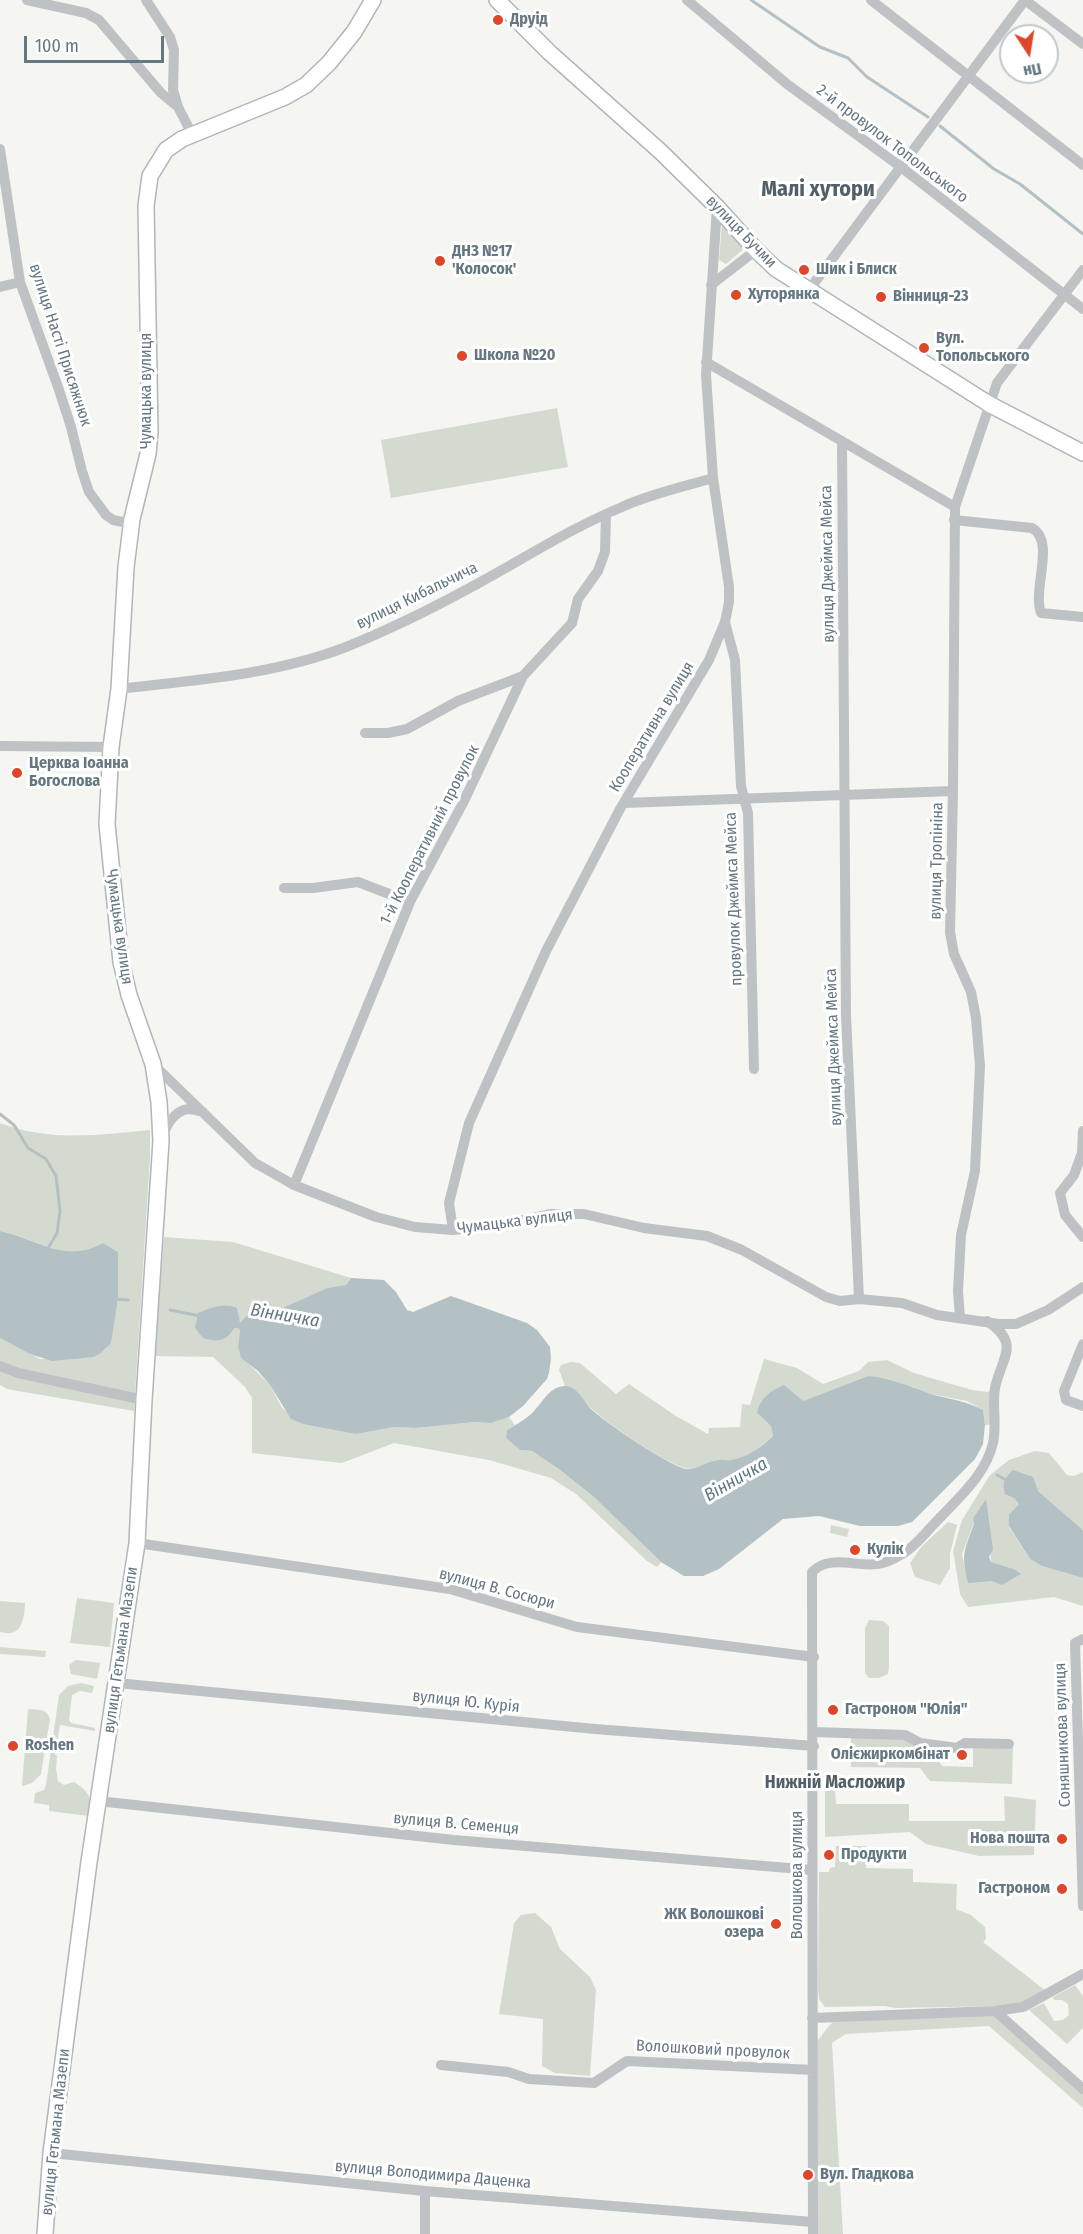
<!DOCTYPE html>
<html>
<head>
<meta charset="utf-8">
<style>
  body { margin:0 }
  #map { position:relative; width:1083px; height:2234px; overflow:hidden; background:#f5f5f1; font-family:"Fira Sans Condensed",sans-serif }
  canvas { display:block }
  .north { position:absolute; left:999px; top:24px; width:60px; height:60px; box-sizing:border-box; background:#fff; border:2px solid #c1c9cd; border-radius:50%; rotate:168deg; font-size:16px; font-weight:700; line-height:24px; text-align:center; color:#657781 }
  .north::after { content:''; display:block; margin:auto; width:21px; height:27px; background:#dd4629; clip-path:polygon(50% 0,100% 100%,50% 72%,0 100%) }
  .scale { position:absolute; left:24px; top:36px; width:140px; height:27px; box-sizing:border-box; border:3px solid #657781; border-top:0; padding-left:8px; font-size:18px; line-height:21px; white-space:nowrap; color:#657781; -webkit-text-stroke:4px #fff; paint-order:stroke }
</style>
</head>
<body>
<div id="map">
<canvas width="1083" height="2234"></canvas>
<div class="north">Пн</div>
<div class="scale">100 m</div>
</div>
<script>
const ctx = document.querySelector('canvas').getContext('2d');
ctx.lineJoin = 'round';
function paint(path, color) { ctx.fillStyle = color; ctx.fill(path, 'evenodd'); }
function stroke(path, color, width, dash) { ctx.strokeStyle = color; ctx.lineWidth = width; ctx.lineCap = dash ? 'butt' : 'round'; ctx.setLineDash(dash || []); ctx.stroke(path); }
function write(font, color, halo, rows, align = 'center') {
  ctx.font = font + ' "Fira Sans Condensed",sans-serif'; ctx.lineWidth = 6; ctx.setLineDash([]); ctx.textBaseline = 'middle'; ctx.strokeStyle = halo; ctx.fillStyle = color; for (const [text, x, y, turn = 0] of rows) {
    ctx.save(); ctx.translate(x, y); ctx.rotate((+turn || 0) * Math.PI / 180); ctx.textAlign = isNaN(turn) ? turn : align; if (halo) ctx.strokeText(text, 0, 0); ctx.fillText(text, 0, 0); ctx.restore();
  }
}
paint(new Path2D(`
  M 722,224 L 745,248 L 726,264 L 719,260 Z
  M 557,408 L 568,467 L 391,498 L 381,440 Z
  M 0,1123 C 51,1142 97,1135 150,1130 L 150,1157 L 134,1411 L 7,1389 L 0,1385 L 0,1338 L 40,1359 L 94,1357 L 106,1349 L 118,1298 L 118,1252 L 103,1243 C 64,1264 37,1239 0,1231 Z
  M 164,1237 L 233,1242 L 351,1278 L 346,1285 L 327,1288 L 276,1311 L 269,1311 L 261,1308 L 240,1330 L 238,1347 L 240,1355 L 270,1385 L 282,1408 L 305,1425 L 356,1434 L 394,1427 L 416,1428 L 475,1422 L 491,1423 L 509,1417 L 515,1425 L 507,1430 L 506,1438 L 520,1450 L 532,1451 L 560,1470 L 594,1497 L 661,1562 L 657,1567 L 647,1561 L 576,1494 L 551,1478 L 489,1460 L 394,1443 L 342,1463 L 252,1453 L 252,1398 L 245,1387 L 213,1357 L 154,1356 Z
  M 764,1359 L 797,1368 L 823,1384 L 859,1371 L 868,1362 L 887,1360 L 914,1373 L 972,1390 L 988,1392 L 995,1388 L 995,1424 L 985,1425 L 983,1410 L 967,1401 L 931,1394 L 868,1376 L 803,1401 L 757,1413 L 771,1426 L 773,1436 C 762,1446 746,1459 730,1460 C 726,1461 721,1459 717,1460 C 707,1463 696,1470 686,1468 C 665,1464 609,1424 592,1409 C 581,1400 578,1391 565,1386 L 559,1370 L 561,1365 L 571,1362 L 580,1363 L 616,1394 L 629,1384 L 676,1416 L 708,1434 L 709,1428 L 740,1427 L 742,1404 L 750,1405 Z
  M 1035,1451 L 1049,1453 L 1067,1475 L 1074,1476 L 1083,1472 L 1083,1530 L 1038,1491 L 1014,1498 L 1019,1504 L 1009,1514 L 1009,1527 L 1030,1559 L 1042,1566 L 1083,1578 L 1083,1606 L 1054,1597 L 968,1607 L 960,1594 L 953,1551 L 962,1520 L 990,1475 L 1009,1460 ZM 986,1499 L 991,1562 L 1014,1569 L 968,1582 L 962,1554 L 974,1523 L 973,1518 Z
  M 948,1522 L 957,1525 L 950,1554 L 950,1568 L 940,1585 L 915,1577 L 910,1563 L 922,1546 Z
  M 831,1525 L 849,1529 L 847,1537 L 830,1533 Z
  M 77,1598 L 114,1603 L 110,1647 L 70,1643 Z
  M 0,1601 L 25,1603 C 24,1620 22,1638 0,1632 Z
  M 869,1620 L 883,1621 L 889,1626 L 889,1668 L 888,1674 L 879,1678 L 869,1678 L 865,1673 L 865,1628 Z
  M 0,1647 L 46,1651 L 45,1657 L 0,1654 Z
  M 76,1660 L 100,1663 L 97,1679 L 71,1674 L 69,1665 Z
  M 81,1683 L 94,1686 L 92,1693 L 80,1691 L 72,1695 L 69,1720 L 71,1723 L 95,1728 L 95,1731 L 60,1725 L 55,1755 L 57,1756 L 56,1769 L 58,1781 L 64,1785 L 74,1782 C 91,1793 91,1797 89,1816 L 49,1811 L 49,1805 L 34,1803 L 35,1793 L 44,1790 L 46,1785 L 59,1695 L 68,1686 Z
  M 28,1709 C 38,1710 47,1708 50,1719 L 41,1774 L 32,1783 L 22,1786 Z
  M 851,1736 L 904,1737 L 931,1748 L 942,1766 L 973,1767 L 973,1746 L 1013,1747 L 1012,1784 L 930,1781 L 920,1768 L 851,1767 Z
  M 825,1790 L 835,1790 L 836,1804 L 909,1804 L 909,1821 L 1005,1821 L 1004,1796 L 1036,1800 L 1034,1855 L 979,1856 L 926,1844 L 910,1832 L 825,1837 Z
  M 836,1846 L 866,1846 L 866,1868 L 913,1869 L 913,1882 L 957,1884 L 956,1909 L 971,1915 L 985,1927 L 986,1939 L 983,1942 L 1046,1991 L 1025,2003 L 1004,2006 L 896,2008 L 884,2006 L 825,2007 L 819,1999 L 818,1990 L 819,1872 L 829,1872 L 830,1868 L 835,1867 Z
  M 535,1913 L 551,1927 L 560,1949 L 590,1977 L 596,1990 L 590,2076 L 555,2073 L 542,2066 L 543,2019 L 499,2014 L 514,1923 L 521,1915 Z
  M 1075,1985 L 1083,1996 L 1083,2028 L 1067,2044 L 1029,2010 L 1044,2003 L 1054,2021 L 1063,2020 L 1069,2015 L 1068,2004 L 1062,2000 L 1054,2000 L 1053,1997 Z
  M 988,2012 L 1083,2090 L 1083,2108 L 989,2026 L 846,2034 L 832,2043 L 843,2234 L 813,2234 L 813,2045 C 822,2038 824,2030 833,2022 Z`), '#d5dad1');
paint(new Path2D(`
  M 0,1231 C 37,1239 64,1264 103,1243 L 118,1252 L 118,1298 L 111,1343 L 101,1353 L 94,1357 L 52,1361 L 30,1354 L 0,1338 Z
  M 351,1278 L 384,1280 L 396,1292 L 407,1310 L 413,1312 L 451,1296 L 527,1323 L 537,1330 L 550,1347 L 551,1358 L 549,1373 L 547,1379 L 523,1406 L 509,1417 L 491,1423 L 475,1422 L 416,1428 L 394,1427 L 356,1434 L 306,1425 L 291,1419 L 270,1385 L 258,1371 L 241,1358 L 238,1347 L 240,1330 L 238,1328 L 234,1328 C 227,1341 217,1343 203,1338 L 195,1328 L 198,1313 C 211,1308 223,1302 237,1308 L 240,1323 L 252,1310 L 256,1308 L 276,1311 L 327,1288 L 346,1285 Z
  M 868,1376 C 890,1378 908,1386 928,1393 C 949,1400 962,1399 983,1410 L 985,1425 L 983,1444 L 975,1459 L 912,1522 L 898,1526 L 860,1526 L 819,1516 L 783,1519 L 719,1569 L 703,1576 L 684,1576 L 661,1562 L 594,1497 L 560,1470 L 532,1451 L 520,1450 L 506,1438 L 507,1430 C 515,1425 523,1421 530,1415 C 541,1406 548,1387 564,1386 C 577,1385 583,1401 591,1409 C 605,1422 670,1467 687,1469 C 698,1469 708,1461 718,1460 C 722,1459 727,1461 731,1460 C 746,1458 763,1446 773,1436 L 771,1426 L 757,1413 C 761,1397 769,1392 784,1385 L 803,1401 Z
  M 1013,1470 L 1033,1477 L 1038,1491 L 1083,1530 L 1083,1578 L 1042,1566 L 1030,1559 L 1009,1526 L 1009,1514 L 1019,1504 L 1014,1498 L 1005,1494 C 1002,1482 1004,1479 1013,1470 Z
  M 986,1499 L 993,1550 L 989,1557 L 991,1562 L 1014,1569 L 1021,1574 L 1002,1585 L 992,1581 L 968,1583 C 961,1553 964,1552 974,1524 L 973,1518 Z`), '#b3c1c4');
stroke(new Path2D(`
  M 751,0 L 820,47 L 848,58 L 867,77 L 928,117
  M 940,126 L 994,169 L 1020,184 L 1083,234
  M 0,1114 L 14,1125 L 28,1148 L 46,1159 L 56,1176 L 60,1211 L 57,1233 L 47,1250
  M 114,1299 L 128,1300
  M 170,1310 L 200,1316
  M 997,1475 L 1006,1480`), '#b3c1c4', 3);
const secondary = new Path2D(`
  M 497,0 L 550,53 L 661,152 L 717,207 L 756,250 L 776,269 L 989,404 L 1083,453
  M 45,2234 L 51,2153 L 89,1862 L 137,1543 L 144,1400 L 161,1141 L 159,1102 L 153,1064 L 129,995 L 121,962 L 107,824 L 111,747 L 119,689 L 126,567 L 132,519 L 148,454 L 150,432 L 146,206 L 150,176 L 166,150 L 182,139 L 285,97 L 306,85 L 329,63 L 354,32 L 373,0`);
stroke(secondary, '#b0b6ba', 18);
stroke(new Path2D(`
  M 27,0 L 86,13 L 99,20 L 161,93 L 178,107
  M 146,0 L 170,37 L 174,50 L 173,90 L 178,107 L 192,134
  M 687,0 L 787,84 L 901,167 L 1083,309
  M 871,0 L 1083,165
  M 1025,0 L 1083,44
  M 0,149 L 20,282 L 58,387 L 71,427 L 82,471 L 89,492 L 106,515 L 113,520 L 123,522 L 132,519
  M 711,285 L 756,250
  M 0,287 L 20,282
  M 809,290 L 1025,0
  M 706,362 L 955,507
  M 842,441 L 846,1015 L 859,1299
  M 954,520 L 1032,528 C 1056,541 1032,589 1041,613 L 1083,617
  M 725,622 L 735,660 L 741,786 L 748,813 L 754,1069
  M 119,689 C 195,680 274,675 346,647 C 391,629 435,607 477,584 C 525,558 571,528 622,507 C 650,494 683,487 713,478
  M 365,733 L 388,733 L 407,729 L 458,701 L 523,676
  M 0,746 L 111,747
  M 624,803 L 953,791
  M 284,888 L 313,888 L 358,882 L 410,902
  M 153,1064 L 255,1163 L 294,1185 L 376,1217 L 415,1227 L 453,1230 L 506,1224 L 551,1214 L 584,1214 L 644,1228 L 707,1236 L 742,1250 L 826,1297 L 840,1301 L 859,1299 L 902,1303 L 937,1315 L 999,1324 L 1016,1324 L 1048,1310 L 1083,1287
  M 1083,1131 L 1082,1153 L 1074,1175 L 1060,1193 L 1065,1215 L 1083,1237
  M 163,1135 C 167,1124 175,1111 188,1109 C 192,1109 199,1111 203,1112
  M 294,1185 L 410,902 L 463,803 L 523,676 L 572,623 L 578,599 L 598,571 L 605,552 L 606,514
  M 453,1230 L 449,1203 L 469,1123 L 546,951 L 620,809 L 709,660 L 725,622 L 729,602 L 729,587 L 713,478 L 706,375 L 717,207
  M 960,1318 L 958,1291 L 961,1235 L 975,1171 L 980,1066 L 976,1018 L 971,992 L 954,954 L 950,932 L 953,791 L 955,507 L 997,383 L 1083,270
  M 1083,1344 L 1064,1391 L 1066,1400 L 1083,1406
  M 0,1366 L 18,1373 L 144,1400
  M 137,1543 L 450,1589 L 577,1627 L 814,1657
  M 1083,1639 L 1075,1643 L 1083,1906
  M 117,1683 L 595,1729 L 814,1746
  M 814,1732 L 905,1735 L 920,1743 L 957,1748 L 965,1743 L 1009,1744
  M 98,1801 L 454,1840 L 812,1870
  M 995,2011 L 1023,2007 L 1083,1974
  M 812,2018 L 995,2011 L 1083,2089
  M 441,2065 L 508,2072 L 529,2079 L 594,2083 L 627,2061 L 813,2070
  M 51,2153 L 425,2191 L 813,2222
  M 425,2234 L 425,2191
  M 813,2234 L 812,1572 C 830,1554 855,1567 877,1564 C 887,1563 894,1559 902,1554 C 915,1547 925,1533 935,1523 C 957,1499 986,1475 993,1443 C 997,1424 992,1406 995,1388 C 1001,1358 1022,1344 987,1321`), '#bec2c5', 10);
stroke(secondary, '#fff', 15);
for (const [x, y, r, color] of [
  [498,20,6,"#dd4629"],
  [440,261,6,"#dd4629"],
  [804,270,6,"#dd4629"],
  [736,295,6,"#dd4629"],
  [881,297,6,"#dd4629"],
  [924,348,6,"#dd4629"],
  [462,356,6,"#dd4629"],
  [17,773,6,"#dd4629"],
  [855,1550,6,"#dd4629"],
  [833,1710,6,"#dd4629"],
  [13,1746,6,"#dd4629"],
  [962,1755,6,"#dd4629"],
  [1062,1839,6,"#dd4629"],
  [829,1855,6,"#dd4629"],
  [1062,1889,6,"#dd4629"],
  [776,1924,6,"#dd4629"],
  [808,2175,6,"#dd4629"]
]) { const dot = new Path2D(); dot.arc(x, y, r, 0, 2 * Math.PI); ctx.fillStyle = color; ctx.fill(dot); stroke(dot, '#fff', 2); }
write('bold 16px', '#657781', '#fff', [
  ["Друід",510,20],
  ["ДНЗ №17",452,252],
  ["'Колосок'",452,270],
  ["Шик і Блиск",816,270],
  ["Хуторянка",748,295],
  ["Вінниця-23",893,297],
  ["Вул.",936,339],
  ["Топольського",936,357],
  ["Школа №20",474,356],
  ["Церква Іоанна",29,764],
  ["Богослова",29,782],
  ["Кулік",867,1550],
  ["Гастроном \"Юлія\"",845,1710],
  ["Roshen",25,1746],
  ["Олієжиркомбінат",950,1755,"right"],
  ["Нова пошта",1050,1839,"right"],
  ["Продукти",841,1855],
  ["Гастроном",1050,1889,"right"],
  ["ЖК Волошкові",764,1915,"right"],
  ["озера",764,1933,"right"],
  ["Вул. Гладкова",820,2175]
], 'left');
write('16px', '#657781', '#fff', [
  ["2-й провулок Топольського",892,144,37],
  ["вулиця Бучми",741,232,46],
  ["вулиця Насті Присяжнюк",60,345,72],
  ["Чумацька вулиця",147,391,-90],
  ["вулиця Джеймса Мейса",828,564,-91],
  ["вулиця Кибальчича",417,596,-26],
  ["Кооперативна вулиця",652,727,-59],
  ["1-й Кооперативний провулок",430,835,-63],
  ["вулиця Тропініна",937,861,-89],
  ["провулок Джеймса Мейса",734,899,-92],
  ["Чумацька вулиця",119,927,82],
  ["вулиця Джеймса Мейса",834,1047,-92],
  ["Чумацька вулиця",515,1222,-7],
  ["вулиця В. Сосюри",497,1589,15],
  ["вулиця Гетьмана Мазепи",121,1650,-82],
  ["вулиця Ю. Курія",466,1702,6],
  ["Соняшникова вулиця",1063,1735,-92],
  ["вулиця В. Семенця",456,1824,5],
  ["Волошкова вулиця",798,1875,-90],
  ["Волошковий провулок",713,2050,3],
  ["вулиця Гетьмана Мазепи",56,2132,-84],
  ["вулиця Володимира Даценка",433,2175,5]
]);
write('italic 18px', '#60797f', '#fff', [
  ["Вінничка",285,1316,10],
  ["Вінничка",736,1480,-30]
]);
write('bold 18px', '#525f67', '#fff', [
  ["Нижній Масложир",835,1783]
]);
write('bold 22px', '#525f67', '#fff', [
  ["Малі хутори",818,190]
]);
</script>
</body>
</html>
